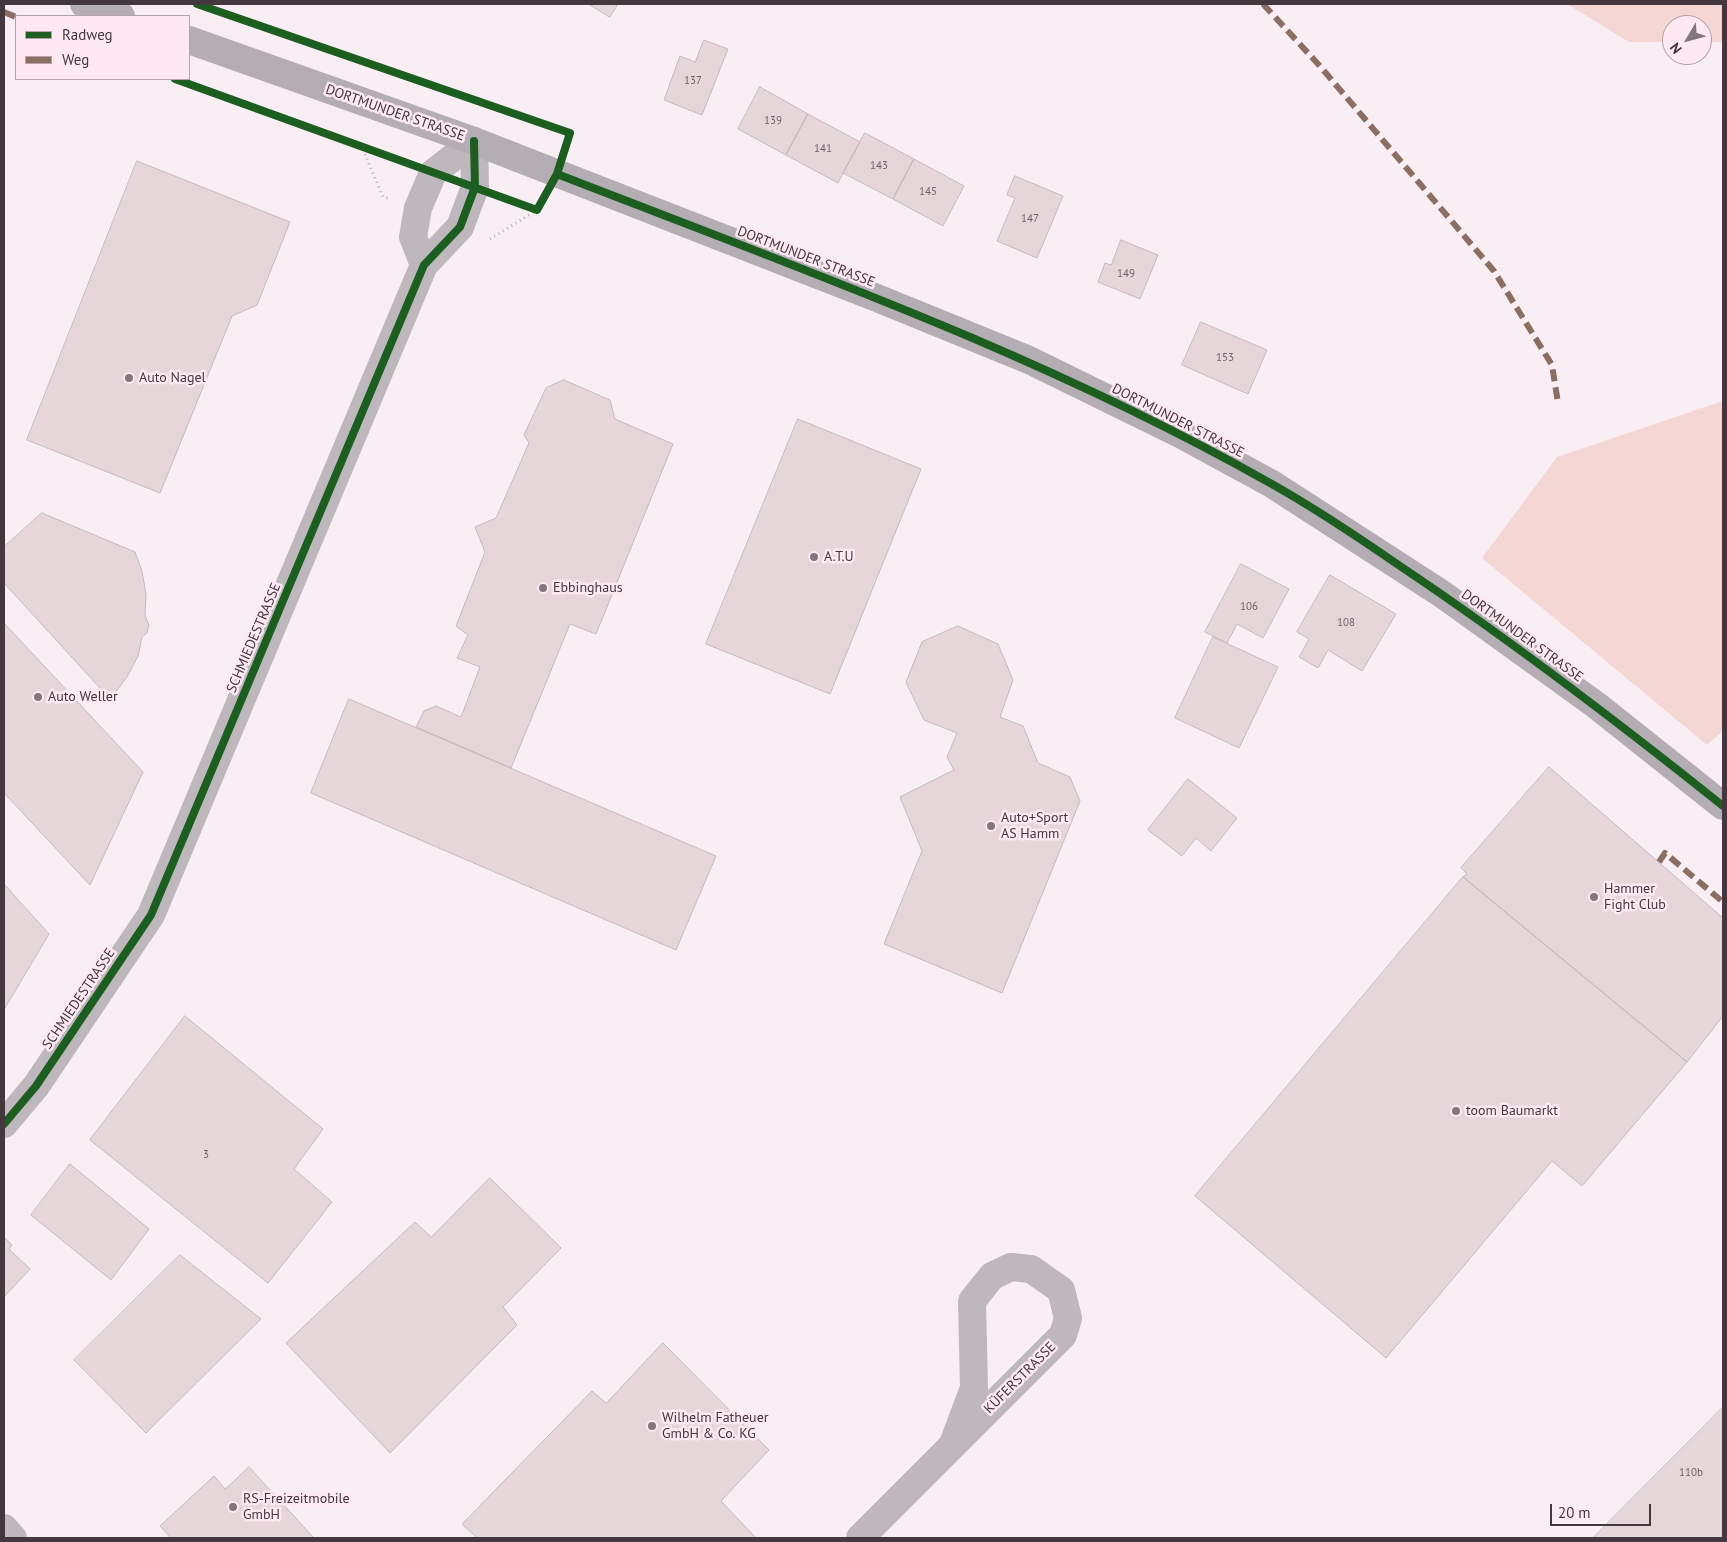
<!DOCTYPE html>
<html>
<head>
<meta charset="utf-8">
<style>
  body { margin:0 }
  #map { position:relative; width:1727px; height:1542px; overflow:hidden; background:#f9eef3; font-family:"PT Sans",sans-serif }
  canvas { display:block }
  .frame { position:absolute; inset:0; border:5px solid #44373d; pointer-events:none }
  .legend { position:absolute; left:15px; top:15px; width:175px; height:65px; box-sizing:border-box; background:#fee9f2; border:1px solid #b4a2aa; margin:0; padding:6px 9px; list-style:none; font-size:15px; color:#44373d }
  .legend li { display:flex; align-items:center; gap:10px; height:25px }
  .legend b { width:25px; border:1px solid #b4a2aa }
  .north { position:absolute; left:1662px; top:15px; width:50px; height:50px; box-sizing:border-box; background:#fee9f2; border:1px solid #b4a2aa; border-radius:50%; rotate:233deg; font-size:14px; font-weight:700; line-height:20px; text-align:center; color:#44373d }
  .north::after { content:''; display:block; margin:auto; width:18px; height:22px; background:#83777d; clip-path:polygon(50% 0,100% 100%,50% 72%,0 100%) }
  .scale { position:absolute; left:1550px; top:1504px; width:101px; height:22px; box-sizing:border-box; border:2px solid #44373d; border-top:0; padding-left:6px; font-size:15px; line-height:18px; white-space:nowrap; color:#44373d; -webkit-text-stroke:4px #fee9f2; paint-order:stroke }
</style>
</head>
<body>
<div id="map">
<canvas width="1727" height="1542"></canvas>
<div class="frame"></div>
<ul class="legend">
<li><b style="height:6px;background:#1b5e20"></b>Radweg</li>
<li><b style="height:6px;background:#8d6e63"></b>Weg</li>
</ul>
<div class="north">N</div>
<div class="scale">20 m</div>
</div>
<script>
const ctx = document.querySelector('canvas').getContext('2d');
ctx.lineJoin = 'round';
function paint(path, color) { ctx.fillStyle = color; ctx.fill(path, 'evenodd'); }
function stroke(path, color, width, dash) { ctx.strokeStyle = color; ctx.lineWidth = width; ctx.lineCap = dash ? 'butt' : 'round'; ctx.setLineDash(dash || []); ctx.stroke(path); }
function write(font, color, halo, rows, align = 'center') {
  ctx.font = font + ' "PT Sans",sans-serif'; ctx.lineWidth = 5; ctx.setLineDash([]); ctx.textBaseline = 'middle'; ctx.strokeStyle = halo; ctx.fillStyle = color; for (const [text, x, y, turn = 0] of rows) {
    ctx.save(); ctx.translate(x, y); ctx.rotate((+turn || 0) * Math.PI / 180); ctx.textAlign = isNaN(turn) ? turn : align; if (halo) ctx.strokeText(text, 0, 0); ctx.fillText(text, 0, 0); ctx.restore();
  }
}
paint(new Path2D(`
  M 1567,4 L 1723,4 L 1723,42 L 1702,42 L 1702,25 L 1672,25 L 1672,42 L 1629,42 Z
  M 1723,401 L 1723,731 L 1707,745 L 1482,558 L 1557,457 Z`), '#f4d7d4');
const building = new Path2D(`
  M 589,4 L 618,4 L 610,17 Z
  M 704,40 L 728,49 L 702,115 L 664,100 L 680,56 L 695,62 Z
  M 760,87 L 808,114 L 786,155 L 738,129 Z
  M 808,114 L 860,142 L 838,183 L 786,155 Z
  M 865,133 L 914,159 L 893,199 L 843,173 Z
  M 914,159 L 964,186 L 943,226 L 893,199 Z
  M 137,161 L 290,222 L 257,305 L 232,316 L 160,493 L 27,440 Z
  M 1015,176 L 1063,196 L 1037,258 L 997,241 L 1015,198 L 1007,195 Z
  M 1121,240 L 1158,255 L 1140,299 L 1098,282 L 1105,263 L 1111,265 Z
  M 1201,322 L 1267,350 L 1248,394 L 1182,365 Z
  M 564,380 L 610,400 L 615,419 L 673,444 L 596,634 L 570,624 L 511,768 L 416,727 L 424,711 L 436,706 L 461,717 L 480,667 L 457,658 L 468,635 L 456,626 L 485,552 L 475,527 L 496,518 L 529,443 L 524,435 L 546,388 Z
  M 798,419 L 921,469 L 830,694 L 706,644 Z
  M 42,513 L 135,552 L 142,571 L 146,595 L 145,616 L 149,625 L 147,633 L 142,637 L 138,656 L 127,677 L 110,699 L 4,583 L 4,547 Z
  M 1241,564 L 1289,589 L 1263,638 L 1237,624 L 1227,643 L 1205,632 Z
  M 1330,575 L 1396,614 L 1362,671 L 1328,650 L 1318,668 L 1299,657 L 1309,639 L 1297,632 Z
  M 4,623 L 143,772 L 90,885 L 4,793 Z
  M 958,626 L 998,644 L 1013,680 L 1000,717 L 1023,726 L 1038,763 L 1070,777 L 1080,801 L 1002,993 L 884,944 L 922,851 L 900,797 L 954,770 L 947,757 L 957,733 L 924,720 L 906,682 L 922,642 Z
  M 1213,637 L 1278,667 L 1239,748 L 1175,718 Z
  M 349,699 L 716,856 L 676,950 L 311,793 Z
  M 1549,767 L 1723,918 L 1723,1016 L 1687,1062 L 1463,877 L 1467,874 L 1461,868 Z
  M 1188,779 L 1237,818 L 1211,851 L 1196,838 L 1182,856 L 1148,830 Z
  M 1463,877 L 1687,1062 L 1582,1186 L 1552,1161 L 1386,1358 L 1195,1196 Z
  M 4,884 L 49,934 L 5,1008 L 4,1007 Z
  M 185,1016 L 323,1129 L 294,1169 L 332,1202 L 268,1283 L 90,1140 Z
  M 70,1164 L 149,1229 L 111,1280 L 31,1215 Z
  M 490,1178 L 561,1248 L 503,1307 L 517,1325 L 390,1453 L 286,1343 L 415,1222 L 431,1237 Z
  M 4,1237 L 12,1245 L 9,1249 L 30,1269 L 4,1297 Z
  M 180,1255 L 261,1319 L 146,1433 L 74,1360 Z
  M 663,1343 L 769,1450 L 721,1501 L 756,1538 L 477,1538 L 462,1524 L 592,1391 L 606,1403 Z
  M 1723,1407 L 1723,1538 L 1593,1538 Z
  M 249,1467 L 314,1538 L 171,1538 L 160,1526 L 214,1476 L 225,1489 Z`);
paint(building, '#e6d6da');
stroke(building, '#c5babd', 1);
stroke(new Path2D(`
  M 361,145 L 383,197 L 388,198
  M 490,239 L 537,210`), '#b9b2b7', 3, [1, 4]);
stroke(new Path2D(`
  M 424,265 L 413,237 L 418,208 L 433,173 L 474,141
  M 4,1124 L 36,1086 L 151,915 L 424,265 L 460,227 L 475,187 L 474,141
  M 4,1528 L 13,1538
  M 860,1538 L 1063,1335 L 1068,1318 L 1061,1290 L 1031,1269 L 1011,1267 L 992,1276 L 972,1301 L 974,1388 L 953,1444`), '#beb8bd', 28);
stroke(new Path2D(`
  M 84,4 L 121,16
  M 189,40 L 474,141 L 877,298 L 1029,360 L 1182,435 L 1272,484 L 1442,594 L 1596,705 L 1723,806`), '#b4adb3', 28);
stroke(new Path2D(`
  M 1263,4 L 1319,65 L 1494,271 L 1552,365 L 1558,403
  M 4,12 L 16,17
  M 1659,862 L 1665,853 L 1723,902`), '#8d6e63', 6, [12, 6]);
stroke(new Path2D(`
  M 175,79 L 537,210 L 557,174 L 570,133 L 197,4
  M 557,174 C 799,268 1044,355 1270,483 C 1315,508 1358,537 1400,566 C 1512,641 1618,722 1723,806
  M 4,1124 L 36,1086 L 151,915 L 424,265 L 460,227 L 475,187 L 474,141`), '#1b5e20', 8);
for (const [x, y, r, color] of [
  [129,378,5,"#83777d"],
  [814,557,5,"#83777d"],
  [543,588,5,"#83777d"],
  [38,697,5,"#83777d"],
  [991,826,5,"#83777d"],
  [1594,897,5,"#83777d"],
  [1456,1111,5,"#83777d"],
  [652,1426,5,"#83777d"],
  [233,1507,5,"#83777d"]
]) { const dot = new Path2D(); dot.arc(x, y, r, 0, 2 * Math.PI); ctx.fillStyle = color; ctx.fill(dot); stroke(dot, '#fee9f2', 2); }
write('11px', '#6f6167', null, [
  ["137",693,81],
  ["139",773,121],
  ["141",823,149],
  ["143",879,166],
  ["145",928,192],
  ["147",1030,219],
  ["149",1126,274],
  ["153",1225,358],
  ["106",1249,607],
  ["108",1346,623],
  ["3",206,1155],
  ["110b",1691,1473]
]);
write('14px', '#44373d', '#fee9f2', [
  ["DORTMUNDER STRASSE",395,113,19],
  ["DORTMUNDER STRASSE",806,257,21],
  ["DORTMUNDER STRASSE",1178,421,27],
  ["DORTMUNDER STRASSE",1522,636,36],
  ["SCHMIEDESTRASSE",254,638,-67],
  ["SCHMIEDESTRASSE",79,999,-56],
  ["KÜFERSTRASSE",1020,1378,-45]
]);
write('14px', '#44373d', '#fee9f2', [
  ["Auto Nagel",139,378],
  ["A.T.U",824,557],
  ["Ebbinghaus",553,588],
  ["Auto Weller",48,697],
  ["Auto+Sport",1001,818],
  ["AS Hamm",1001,834],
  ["Hammer",1604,889],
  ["Fight Club",1604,905],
  ["toom Baumarkt",1466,1111],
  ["Wilhelm Fatheuer",662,1418],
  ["GmbH & Co. KG",662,1434],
  ["RS-Freizeitmobile",243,1499],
  ["GmbH",243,1515]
], 'left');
</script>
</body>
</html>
